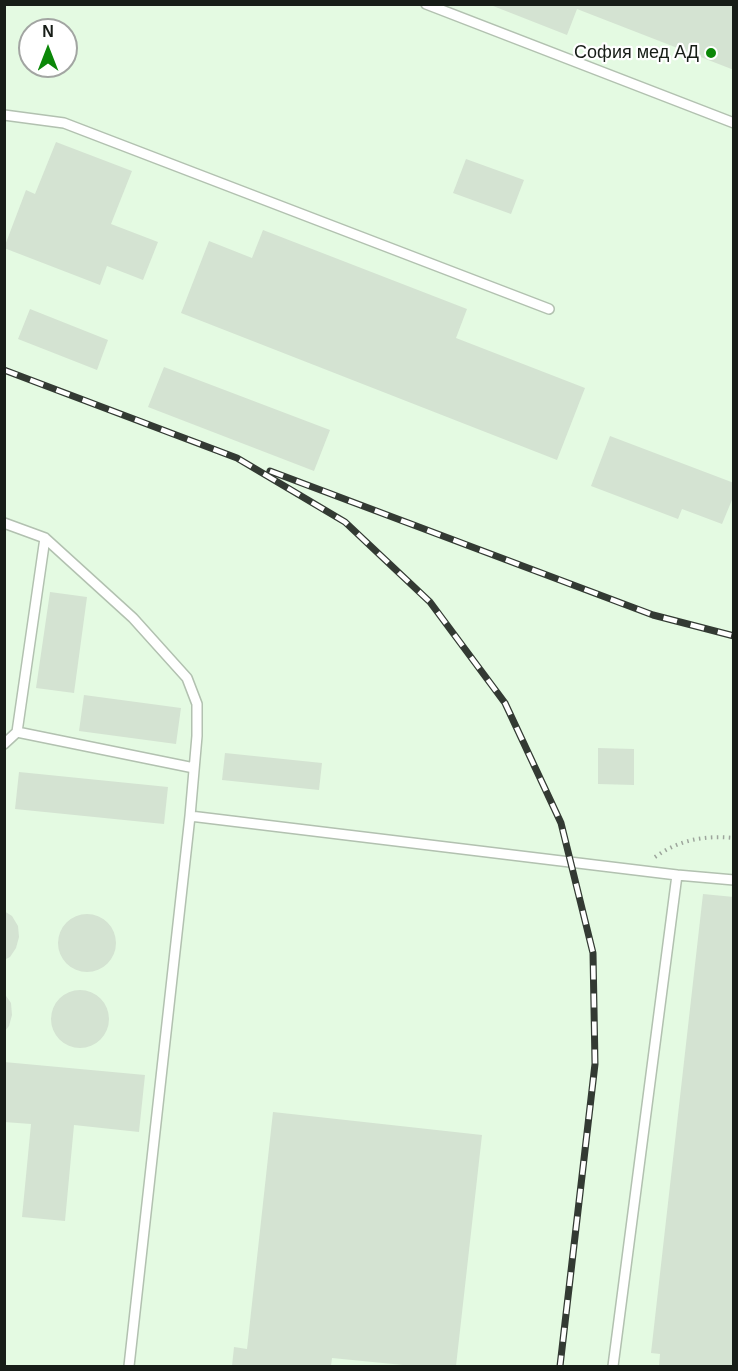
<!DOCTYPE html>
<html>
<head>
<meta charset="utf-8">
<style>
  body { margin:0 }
  #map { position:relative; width:738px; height:1371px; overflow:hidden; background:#f5fff4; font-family:Arial,sans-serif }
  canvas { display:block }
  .frame { position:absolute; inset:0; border:6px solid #171d17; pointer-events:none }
  .north { position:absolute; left:18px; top:18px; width:60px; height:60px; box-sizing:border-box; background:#fff; border:2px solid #a2a5a2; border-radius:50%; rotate:0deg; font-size:16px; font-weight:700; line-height:24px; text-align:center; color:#171d17 }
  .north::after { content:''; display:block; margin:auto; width:21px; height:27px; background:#0b8708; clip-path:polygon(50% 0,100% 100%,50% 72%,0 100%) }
</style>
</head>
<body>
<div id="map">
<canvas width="738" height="1371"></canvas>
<div class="frame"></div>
<div class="north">N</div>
</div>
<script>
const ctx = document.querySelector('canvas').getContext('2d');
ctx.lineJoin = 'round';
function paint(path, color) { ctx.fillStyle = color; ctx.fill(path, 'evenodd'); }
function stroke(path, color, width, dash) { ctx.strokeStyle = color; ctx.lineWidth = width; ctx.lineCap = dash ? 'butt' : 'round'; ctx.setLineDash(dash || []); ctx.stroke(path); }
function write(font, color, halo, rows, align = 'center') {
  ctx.font = font + ' Arial,sans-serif'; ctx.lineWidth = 4.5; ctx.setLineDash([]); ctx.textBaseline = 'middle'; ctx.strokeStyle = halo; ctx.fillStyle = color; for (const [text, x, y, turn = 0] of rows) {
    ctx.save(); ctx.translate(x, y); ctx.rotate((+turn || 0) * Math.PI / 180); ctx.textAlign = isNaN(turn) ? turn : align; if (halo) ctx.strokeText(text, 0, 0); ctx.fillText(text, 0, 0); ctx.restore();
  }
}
paint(new Path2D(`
  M 5,5 L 733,5 L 733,1366 L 5,1366 ZM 30,30 L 66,30 L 66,66 L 30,66 Z`), '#e4fae2');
paint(new Path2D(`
  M 488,4 L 734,4 L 734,70 L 577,9 L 567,35 Z
  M 56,142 L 132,171 L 111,224 L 158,242 L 143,280 L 107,266 L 100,285 L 4,248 L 26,190 L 35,194 Z
  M 466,159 L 524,180 L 511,214 L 453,193 Z
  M 263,230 L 467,309 L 456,338 L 585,388 L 557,460 L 181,313 L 209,241 L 252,258 Z
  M 30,309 L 108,340 L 97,370 L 18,339 Z
  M 164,367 L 330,430 L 314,471 L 148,407 Z
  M 610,436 L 734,483 L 734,495 L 722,524 L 682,509 L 678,519 L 591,486 Z
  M 50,592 L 87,597 L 74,693 L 36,688 Z
  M 84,695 L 181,708 L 176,744 L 79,731 Z
  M 598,748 L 634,749 L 634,785 L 598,784 Z
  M 225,753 L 322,763 L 319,790 L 222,780 Z
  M 19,772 L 168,787 L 164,824 L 15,809 Z
  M 703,894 L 734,897 L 734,1366 L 659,1366 L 660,1354 L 651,1353 Z
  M 4,911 L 12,916 L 18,926 L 19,937 L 16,948 L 10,957 L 4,960 Z
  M58 943a29 29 0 1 1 58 0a29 29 0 1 1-58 0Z
  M51 1019a29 29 0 1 1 58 0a29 29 0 1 1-58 0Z
  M 4,993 L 11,1003 L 12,1015 L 9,1026 L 4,1032 Z
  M 4,1062 L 145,1075 L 139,1132 L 74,1125 L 65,1221 L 22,1217 L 31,1124 L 4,1122 Z
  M 273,1112 L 482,1135 L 456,1366 L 413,1366 L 332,1358 L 331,1366 L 232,1366 L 234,1347 L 247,1349 Z`), '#d4e3d2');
const lane = new Path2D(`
  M 426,4 L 734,123
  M 4,115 L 64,123 L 549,309
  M 4,523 L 45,538 L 133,618 L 187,678 L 197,704 L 197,736 L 190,816 L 677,875 L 613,1366
  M 17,732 L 45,538
  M 4,744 L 17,732 L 194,768
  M 677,875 L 734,880
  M 129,1366 L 190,816`);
stroke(lane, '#b2c1b0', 12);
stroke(new Path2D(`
  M 655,857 C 679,840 704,835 734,838`), '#9da59c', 4, [1.5, 4.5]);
stroke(lane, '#fff', 9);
const rail = new Path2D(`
  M 4,370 L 237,458 L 345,522 L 430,602 L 505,703 L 561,823 L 593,953 L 595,1064 L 560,1366
  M 270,471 L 653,615 L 734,636`);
stroke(rail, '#333a33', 7);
stroke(rail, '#fff', 4.5, [14]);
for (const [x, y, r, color] of [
  [711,53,6,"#0b8708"]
]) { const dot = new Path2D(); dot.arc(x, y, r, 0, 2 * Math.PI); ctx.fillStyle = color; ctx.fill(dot); stroke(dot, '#fff', 2); }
write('18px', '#171d17', '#fff', [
  ["София мед АД",699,53]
], 'right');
</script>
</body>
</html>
